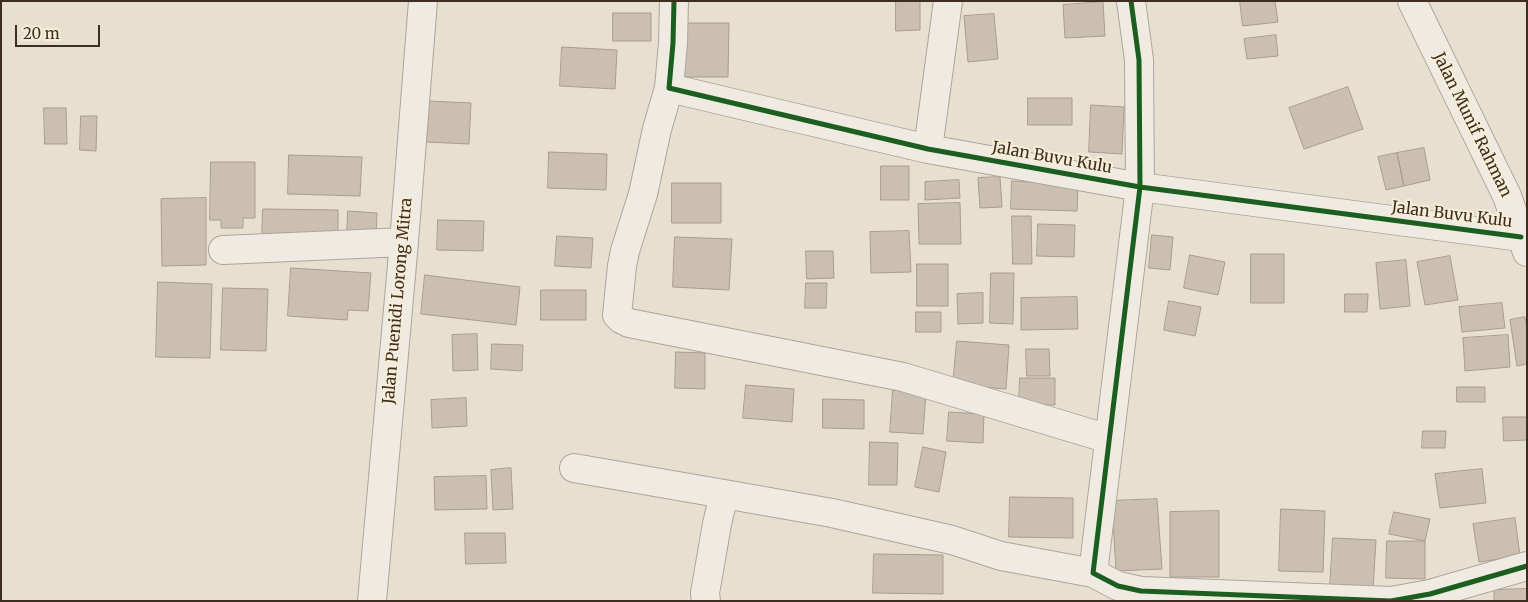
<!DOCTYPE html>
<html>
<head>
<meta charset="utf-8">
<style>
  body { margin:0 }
  #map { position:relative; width:1528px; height:602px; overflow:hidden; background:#e7e0d1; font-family:Merriweather,serif }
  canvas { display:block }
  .frame { position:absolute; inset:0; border:2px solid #3d2e20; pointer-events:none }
  .scale { position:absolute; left:15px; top:25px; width:85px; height:22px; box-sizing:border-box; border:2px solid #3d2e20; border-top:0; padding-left:6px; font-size:15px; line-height:18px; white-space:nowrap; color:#3d2e20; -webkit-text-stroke:4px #f7eed8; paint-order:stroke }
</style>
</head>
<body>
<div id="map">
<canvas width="1528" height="602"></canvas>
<div class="frame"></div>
<div class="scale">20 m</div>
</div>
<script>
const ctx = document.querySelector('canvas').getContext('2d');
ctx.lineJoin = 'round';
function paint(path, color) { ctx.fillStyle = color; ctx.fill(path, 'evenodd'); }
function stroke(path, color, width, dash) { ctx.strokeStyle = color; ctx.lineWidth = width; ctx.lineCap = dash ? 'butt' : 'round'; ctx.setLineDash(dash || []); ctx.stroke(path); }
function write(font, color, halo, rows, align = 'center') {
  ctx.font = font + ' Merriweather,serif'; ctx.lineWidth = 4; ctx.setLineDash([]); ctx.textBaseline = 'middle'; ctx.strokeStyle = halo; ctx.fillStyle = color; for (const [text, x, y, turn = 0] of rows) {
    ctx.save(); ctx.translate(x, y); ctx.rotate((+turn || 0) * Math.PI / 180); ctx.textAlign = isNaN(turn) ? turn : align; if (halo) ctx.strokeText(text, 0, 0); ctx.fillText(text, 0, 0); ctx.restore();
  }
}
const building = new Path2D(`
  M 896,1 L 920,1 L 920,30 L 896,31 Z
  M 1240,1 L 1275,1 L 1278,22 L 1243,26 Z
  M 1103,2 L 1105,36 L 1065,38 L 1063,5 Z
  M 613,13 L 651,13 L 651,41 L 613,41 Z
  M 994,14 L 998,59 L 968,62 L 964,16 Z
  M 685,23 L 729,23 L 728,77 L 684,77 Z
  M 1276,35 L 1278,56 L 1247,59 L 1244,39 Z
  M 562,47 L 617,50 L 615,89 L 560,86 Z
  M 1348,87 L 1363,129 L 1304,149 L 1289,108 Z
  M 1028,98 L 1072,98 L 1072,125 L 1028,125 Z
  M 428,101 L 471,103 L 469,144 L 426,142 Z
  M 1091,105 L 1124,107 L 1122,154 L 1089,152 Z
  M 44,108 L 66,108 L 67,144 L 45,144 Z
  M 81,116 L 97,116 L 96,151 L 80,150 Z
  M 1424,148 L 1430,180 L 1404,186 L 1397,153 Z
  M 549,152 L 607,154 L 606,190 L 548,188 Z
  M 1397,153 L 1404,186 L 1386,190 L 1378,157 Z
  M 289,155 L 362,157 L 360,196 L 288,194 Z
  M 211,162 L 255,162 L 255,218 L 243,218 L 243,228 L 221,228 L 221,220 L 210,220 Z
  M 881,166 L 909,166 L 909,200 L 881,200 Z
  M 1000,177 L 1002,207 L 980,208 L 978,178 Z
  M 959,180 L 960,198 L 925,200 L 925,182 Z
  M 1012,181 L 1078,184 L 1077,211 L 1011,209 Z
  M 672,183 L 721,183 L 721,223 L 672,223 Z
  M 206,198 L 206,265 L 162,266 L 161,199 Z
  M 960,203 L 961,244 L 919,244 L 918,204 Z
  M 263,209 L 338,210 L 338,241 L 262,240 Z
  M 348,211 L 377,213 L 376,239 L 347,237 Z
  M 1012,216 L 1031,216 L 1032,264 L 1013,264 Z
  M 438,220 L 484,221 L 483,251 L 437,250 Z
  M 1038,224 L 1075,225 L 1074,257 L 1037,256 Z
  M 909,231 L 911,272 L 871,273 L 870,232 Z
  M 1152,235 L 1173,237 L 1170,270 L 1149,268 Z
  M 557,236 L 593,238 L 591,268 L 555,266 Z
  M 675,237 L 732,239 L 729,290 L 673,287 Z
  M 806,251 L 833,251 L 834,278 L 807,279 Z
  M 1251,254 L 1284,254 L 1284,303 L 1251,303 Z
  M 1190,255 L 1225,262 L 1218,295 L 1184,288 Z
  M 1450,256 L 1458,300 L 1425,305 L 1417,262 Z
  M 1406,260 L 1410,306 L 1380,309 L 1376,263 Z
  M 917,264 L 948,264 L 948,306 L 917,306 Z
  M 291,268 L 371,273 L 368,311 L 348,310 L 347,320 L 288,316 Z
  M 991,273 L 1014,273 L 1013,324 L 990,323 Z
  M 425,275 L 520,287 L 516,325 L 421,314 Z
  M 158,282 L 212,284 L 210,358 L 156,357 Z
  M 806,283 L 827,283 L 826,308 L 805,308 Z
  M 223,288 L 268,289 L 266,351 L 221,350 Z
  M 541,290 L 586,290 L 586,320 L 541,320 Z
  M 983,293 L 983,323 L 958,324 L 957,294 Z
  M 1345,294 L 1368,294 L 1367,312 L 1345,312 Z
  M 1077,297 L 1078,329 L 1021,330 L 1021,298 Z
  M 1169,301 L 1201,307 L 1195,336 L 1164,330 Z
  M 1502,303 L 1505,328 L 1462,332 L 1459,307 Z
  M 916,312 L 941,312 L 941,332 L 916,332 Z
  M 1525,317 L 1527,328 L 1527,364 L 1517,366 L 1510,320 Z
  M 477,334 L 478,370 L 453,371 L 452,335 Z
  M 1508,335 L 1510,367 L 1465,371 L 1463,338 Z
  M 957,341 L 1009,345 L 1006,389 L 953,385 Z
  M 492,344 L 523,345 L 522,371 L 491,369 Z
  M 1026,349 L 1049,349 L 1050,376 L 1027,376 Z
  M 676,352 L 705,353 L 705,389 L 675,388 Z
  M 1020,378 L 1055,378 L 1055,405 L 1019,404 Z
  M 746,385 L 794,389 L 792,422 L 743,418 Z
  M 1457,387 L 1485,387 L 1485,402 L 1457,402 Z
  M 893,390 L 926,393 L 923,434 L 890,432 Z
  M 466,398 L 467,426 L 432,428 L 431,400 Z
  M 823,399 L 864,400 L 864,429 L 823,428 Z
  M 949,412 L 984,414 L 983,443 L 947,441 Z
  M 1503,417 L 1527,417 L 1527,440 L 1504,441 Z
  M 1423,431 L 1446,431 L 1445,448 L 1422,448 Z
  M 870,442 L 898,443 L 897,485 L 869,485 Z
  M 923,447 L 946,452 L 939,492 L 915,487 Z
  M 511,468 L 513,509 L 493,510 L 491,470 Z
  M 1482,469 L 1486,503 L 1440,508 L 1435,474 Z
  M 486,476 L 487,509 L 435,510 L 434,477 Z
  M 1010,497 L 1073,498 L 1073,538 L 1009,537 Z
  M 1157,499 L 1162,569 L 1116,571 L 1112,501 Z
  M 1281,509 L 1325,511 L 1323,572 L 1279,571 Z
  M 1219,511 L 1219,577 L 1170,577 L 1170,512 Z
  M 1394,512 L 1430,519 L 1425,541 L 1389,534 Z
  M 1515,518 L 1520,556 L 1479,562 L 1473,524 Z
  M 465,533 L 505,533 L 506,563 L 466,564 Z
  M 1333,538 L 1376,540 L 1373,590 L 1330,587 Z
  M 1387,541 L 1425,541 L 1425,579 L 1386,578 Z
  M 874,554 L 943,555 L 943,594 L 873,593 Z
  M 1527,589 L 1527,601 L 1494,601 L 1494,590 Z`);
paint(building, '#cbbfb2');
stroke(building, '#a89c90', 1);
const minor = new Path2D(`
  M 674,1 L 673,43 L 669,88 L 928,149 L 1140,187 L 1521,237
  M 1131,1 L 1139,60 L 1140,187 L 1093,573 L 1118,586 L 1141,591 L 1391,601 L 1430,594 L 1527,566
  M 669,88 L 657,129 L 643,194 L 625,251 L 622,266 L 617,315 L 621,319 L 629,323 L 903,377 L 1109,439
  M 928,149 L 948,1
  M 223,250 L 404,242
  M 574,468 L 724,494
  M 372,601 L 404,242 L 423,1
  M 706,601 L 705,593 L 717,524 L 724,494 L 832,513 L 952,540 L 1001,556 L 1093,573`);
const tertiary = new Path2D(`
  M 1412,1 L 1507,196 L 1527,252`);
stroke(minor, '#ada599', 30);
stroke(tertiary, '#ada599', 30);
stroke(minor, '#efebe3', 28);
stroke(tertiary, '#efebe3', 28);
stroke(new Path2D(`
  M 674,1 L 673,43 L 669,88 L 928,149 L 1140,187 L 1521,237
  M 1131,1 L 1139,60 L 1140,187 L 1093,573 L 1118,586 L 1141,591 L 1391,601 L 1430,594 L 1527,566`), '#1b5e20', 5);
write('16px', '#3d2e20', '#f7eed8', [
  ["Jalan Munif Rahman",1472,125,64],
  ["Jalan Buvu Kulu",1052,158,10],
  ["Jalan Buvu Kulu",1452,215,7],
  ["Jalan Puenidi Lorong Mitra",398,301,-85]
]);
</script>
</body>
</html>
